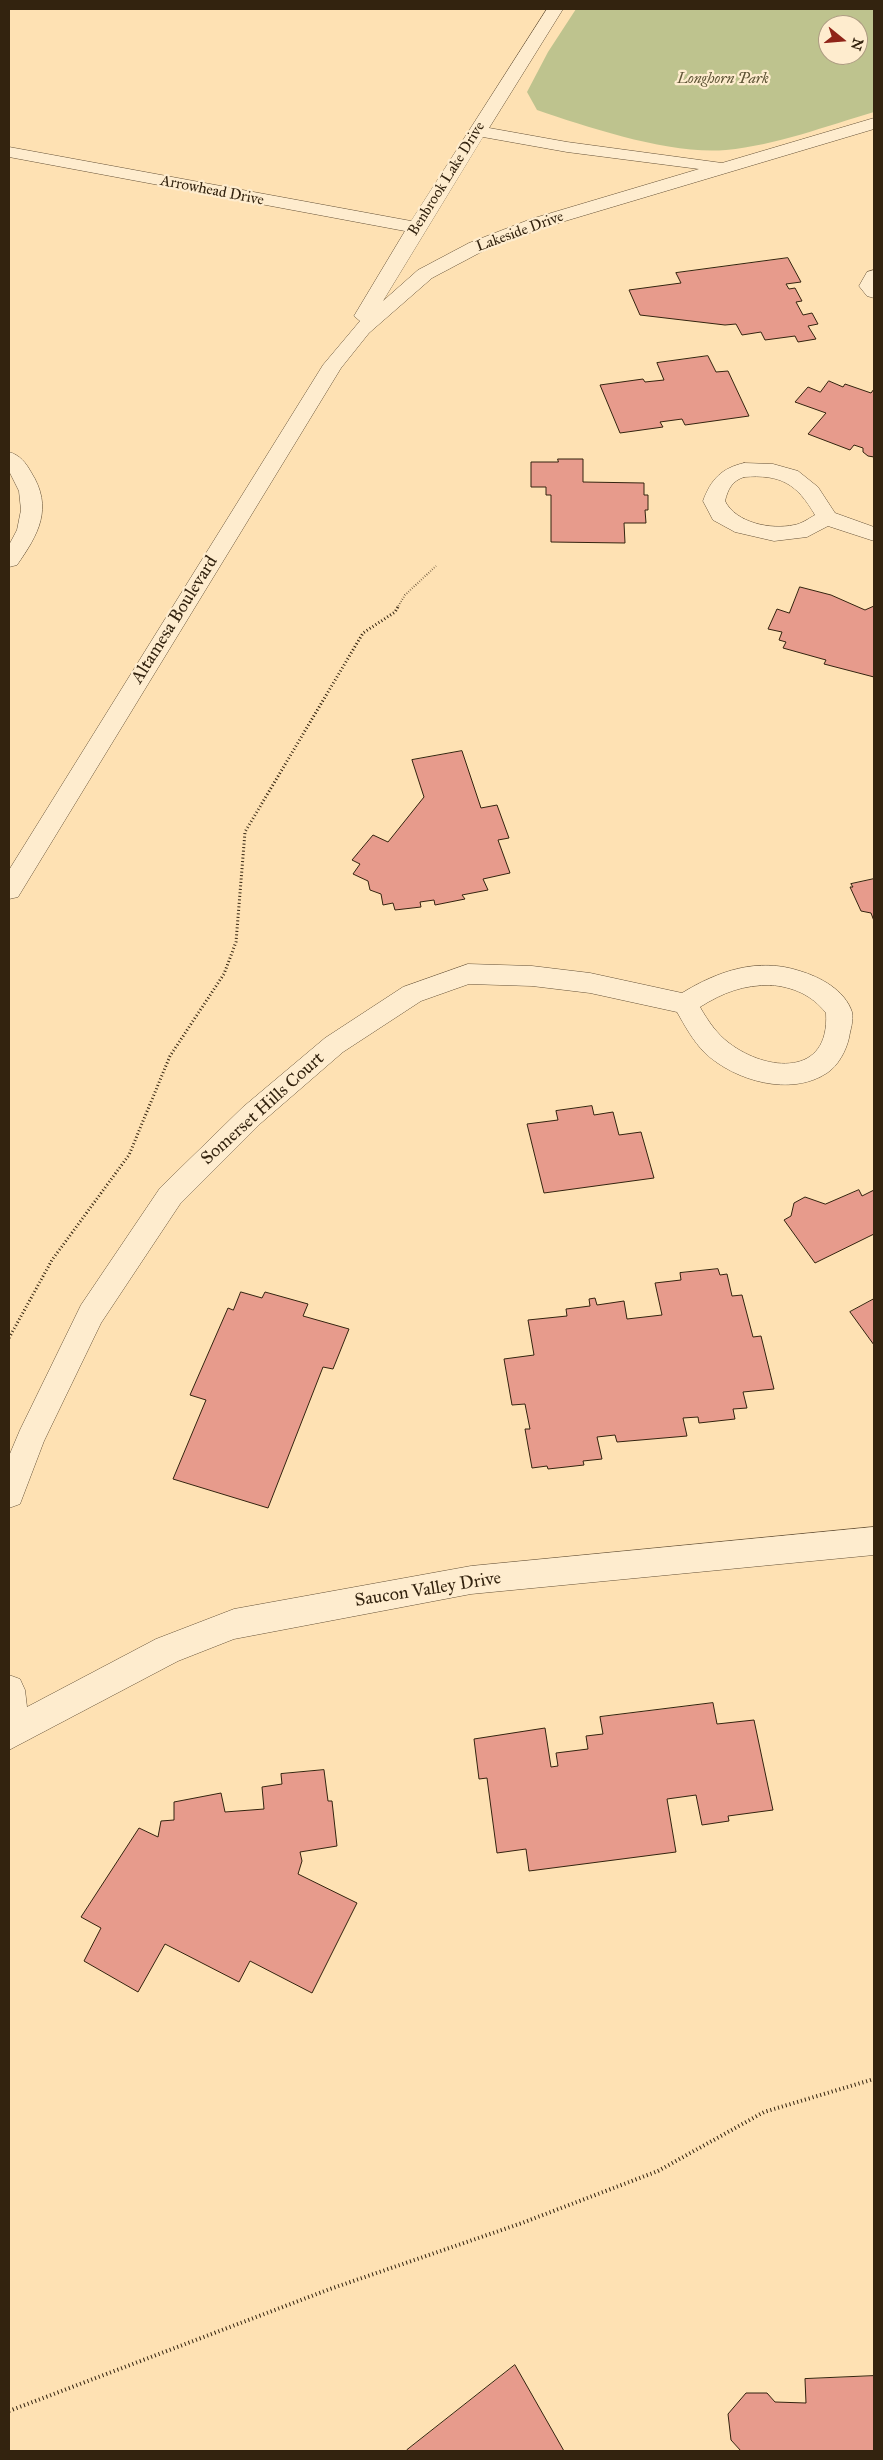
<!DOCTYPE html>
<html>
<head>
<meta charset="utf-8">
<style>
  body { margin:0 }
  #map { position:relative; width:883px; height:2460px; overflow:hidden; background:#fee1b3; font-family:"IM FELL Great Primer",serif }
  canvas { display:block }
  .frame { position:absolute; inset:0; border:10px solid #33230f; pointer-events:none }
  .north { position:absolute; left:818px; top:15px; width:50px; height:50px; box-sizing:border-box; background:#feecce; border:1px solid #ad9c82; border-radius:50%; rotate:107deg; font-size:14px; font-weight:700; line-height:20px; text-align:center; color:#33230f }
  .north::after { content:''; display:block; margin:auto; width:18px; height:22px; background:#8f2418; clip-path:polygon(50% 0,100% 100%,50% 72%,0 100%) }
</style>
</head>
<body>
<div id="map">
<canvas width="883" height="2460"></canvas>
<div class="frame"></div>
<div class="north">N</div>
</div>
<script>
const ctx = document.querySelector('canvas').getContext('2d');
ctx.lineJoin = 'round';
function paint(path, color) { ctx.fillStyle = color; ctx.fill(path, 'evenodd'); }
function stroke(path, color, width, dash) { ctx.strokeStyle = color; ctx.lineWidth = width; ctx.lineCap = dash ? 'butt' : 'round'; ctx.setLineDash(dash || []); ctx.stroke(path); }
function write(font, color, halo, rows, align = 'center') {
  ctx.font = font + ' "IM FELL Great Primer",serif'; ctx.lineWidth = 4.5; ctx.setLineDash([]); ctx.textBaseline = 'middle'; ctx.strokeStyle = halo; ctx.fillStyle = color; for (const [text, x, y, turn = 0] of rows) {
    ctx.save(); ctx.translate(x, y); ctx.rotate((+turn || 0) * Math.PI / 180); ctx.textAlign = isNaN(turn) ? turn : align; if (halo) ctx.strokeText(text, 0, 0); ctx.fillText(text, 0, 0); ctx.restore();
  }
}
paint(new Path2D(`
  M 576,9 L 874,9 L 874,112 C 826,126 777,145 726,150 C 671,155 590,128 537,110 L 527,92 L 548,52 ZM 828,25 L 858,25 L 858,55 L 828,55 Z`), '#bec38e');
const building = new Path2D(`
  M 788,258 L 801,282 L 786,284 L 789,289 L 795,288 L 802,301 L 796,302 L 803,315 L 812,313 L 818,324 L 808,326 L 816,339 L 798,342 L 795,336 L 765,340 L 761,332 L 742,335 L 736,324 L 725,325 L 640,315 L 629,290 L 681,283 L 676,273 Z
  M 708,356 L 716,372 L 728,371 L 749,416 L 685,425 L 682,419 L 660,422 L 663,427 L 620,433 L 600,385 L 643,379 L 645,382 L 664,380 L 657,363 Z
  M 829,381 L 843,387 L 845,384 L 871,393 L 874,389 L 874,457 L 868,456 L 863,452 L 863,448 L 854,445 L 850,450 L 808,434 L 826,413 L 795,402 L 808,387 L 820,392 Z
  M 558,459 L 583,459 L 583,482 L 644,483 L 644,495 L 648,495 L 648,510 L 645,510 L 646,523 L 624,523 L 625,543 L 551,542 L 551,495 L 546,495 L 546,487 L 531,487 L 531,462 L 558,462 Z
  M 800,587 L 831,595 L 865,610 L 874,606 L 874,677 L 824,664 L 826,660 L 783,648 L 786,642 L 779,640 L 782,632 L 768,629 L 777,609 L 789,613 Z
  M 462,751 L 481,808 L 497,805 L 509,838 L 498,840 L 510,873 L 483,879 L 488,890 L 462,895 L 465,899 L 435,905 L 434,900 L 420,902 L 421,907 L 395,910 L 393,903 L 383,905 L 381,894 L 370,890 L 368,881 L 353,874 L 360,864 L 352,860 L 373,835 L 388,842 L 424,797 L 412,760 Z
  M 874,879 L 874,921 L 871,913 L 861,911 L 850,887 L 853,887 L 851,884 Z
  M 592,1106 L 594,1115 L 613,1112 L 619,1135 L 641,1132 L 654,1178 L 544,1193 L 527,1124 L 558,1120 L 556,1111 Z
  M 859,1190 L 862,1196 L 874,1190 L 874,1234 L 815,1263 L 784,1220 L 791,1216 L 794,1203 L 805,1197 L 825,1204 Z
  M 718,1269 L 720,1275 L 727,1274 L 732,1296 L 742,1295 L 753,1337 L 761,1336 L 774,1389 L 743,1392 L 747,1408 L 733,1409 L 735,1419 L 699,1423 L 698,1417 L 683,1418 L 687,1436 L 617,1442 L 615,1435 L 597,1437 L 602,1459 L 583,1461 L 584,1465 L 548,1469 L 547,1466 L 532,1468 L 525,1429 L 530,1429 L 525,1404 L 512,1405 L 504,1359 L 534,1355 L 528,1320 L 567,1316 L 566,1309 L 590,1306 L 589,1299 L 595,1298 L 597,1305 L 624,1301 L 627,1319 L 662,1315 L 655,1283 L 681,1280 L 680,1273 Z
  M 241,1292 L 262,1298 L 265,1292 L 308,1304 L 303,1316 L 349,1329 L 333,1369 L 323,1367 L 268,1508 L 173,1479 L 206,1400 L 190,1395 L 228,1308 L 233,1310 Z
  M 874,1299 L 874,1345 L 850,1312 Z
  M 713,1703 L 717,1724 L 754,1720 L 773,1810 L 728,1816 L 729,1821 L 702,1825 L 696,1795 L 667,1799 L 676,1852 L 529,1871 L 526,1849 L 497,1853 L 487,1778 L 479,1779 L 474,1739 L 545,1728 L 551,1767 L 558,1766 L 556,1753 L 588,1749 L 586,1736 L 603,1734 L 600,1717 Z
  M 324,1770 L 328,1801 L 332,1801 L 337,1846 L 300,1852 L 302,1861 L 298,1874 L 357,1903 L 312,1993 L 250,1961 L 239,1982 L 165,1944 L 138,1992 L 84,1961 L 101,1928 L 81,1917 L 139,1828 L 158,1837 L 161,1821 L 174,1820 L 174,1802 L 221,1793 L 225,1812 L 264,1809 L 262,1787 L 282,1784 L 281,1774 Z
  M 515,2365 L 564,2451 L 407,2451 L 407,2450 Z
  M 874,2376 L 874,2451 L 741,2451 L 731,2440 L 728,2414 L 746,2393 L 767,2393 L 775,2402 L 806,2403 L 805,2379 Z`);
paint(building, '#e79b8c');
stroke(building, '#33230f', 1);
const minor = new Path2D(`
  M 547,9 L 563,9 L 489,128 L 567,142 L 722,163 L 874,118 L 874,129 L 545,227 L 483,251 L 432,278 L 369,333 L 341,368 L 18,897 L 9,899 L 9,870 L 323,365 L 360,321 L 354,316 L 405,231 L 9,157 L 9,147 L 411,221 ZM 483,137 L 567,152 L 699,169 L 531,219 L 469,243 L 418,270 L 383,301 Z
  M 874,270 L 874,298 L 867,296 L 859,286 L 867,272 Z
  M 9,452 C 20,455 26,463 31,472 C 54,508 38,535 17,565 L 9,567 L 9,545 L 17,530 L 21,510 L 19,491 L 9,471 Z
  M 744,463 L 773,464 L 798,471 L 818,487 L 835,513 L 874,527 L 874,541 L 828,526 L 807,537 L 774,541 L 735,532 L 713,520 L 703,501 C 711,479 722,468 744,463 ZM 744,477 C 781,474 797,484 815,515 C 808,519 801,524 794,525 C 771,530 736,523 725,501 C 728,489 732,481 744,477 Z
  M 468,964 L 532,966 L 590,973 L 682,993 C 718,971 758,957 800,971 C 820,977 845,990 852,1012 C 854,1020 850,1031 849,1038 C 846,1051 838,1066 827,1073 C 791,1097 735,1081 705,1053 C 693,1041 685,1026 677,1012 L 590,993 L 532,986 L 469,984 L 421,1001 L 343,1052 L 261,1123 L 180,1204 L 101,1323 L 44,1441 L 20,1504 L 9,1508 L 9,1456 L 20,1430 L 81,1305 L 160,1188 L 243,1107 L 325,1038 L 403,987 ZM 771,985 C 793,987 812,995 826,1013 C 830,1077 767,1072 729,1043 C 717,1034 708,1021 700,1007 C 724,992 743,985 771,985 Z
  M 874,1527 L 874,1555 L 471,1594 L 234,1639 L 178,1661 L 9,1750 L 9,1675 L 20,1679 L 25,1690 L 27,1707 L 156,1639 L 234,1609 L 471,1566 Z`);
stroke(minor, '#665238', 1);
stroke(new Path2D(`
  M 397,608 L 405,595 L 436,566`), '#33230f', 2, [0.5, 2]);
stroke(new Path2D(`
  M 9,1338 L 52,1260 L 129,1155 L 170,1056 L 224,974 L 236,942 L 245,832 L 363,633 L 395,612 L 398,607`), '#33230f', 3, [1, 2.5]);
stroke(new Path2D(`
  M 9,2411 L 330,2289 L 522,2223 L 658,2171 L 764,2112 L 874,2079`), '#33230f', 4, [1, 3]);
paint(minor, '#feecce');
write('italic 15px', '#5d5335', '#feecce', [
  ["Longhorn Park",723,79]
]);
write('15px', '#33230f', '#feecce', [
  ["Benbrook Lake Drive",447,179,-58],
  ["Arrowhead Drive",212,191,11],
  ["Lakeside Drive",520,232,-20]
]);
write('18px', '#33230f', '#feecce', [
  ["Altamesa Boulevard",175,620,-58],
  ["Somerset Hills Court",263,1109,-42],
  ["Saucon Valley Drive",428,1590,-9]
]);
</script>
</body>
</html>
